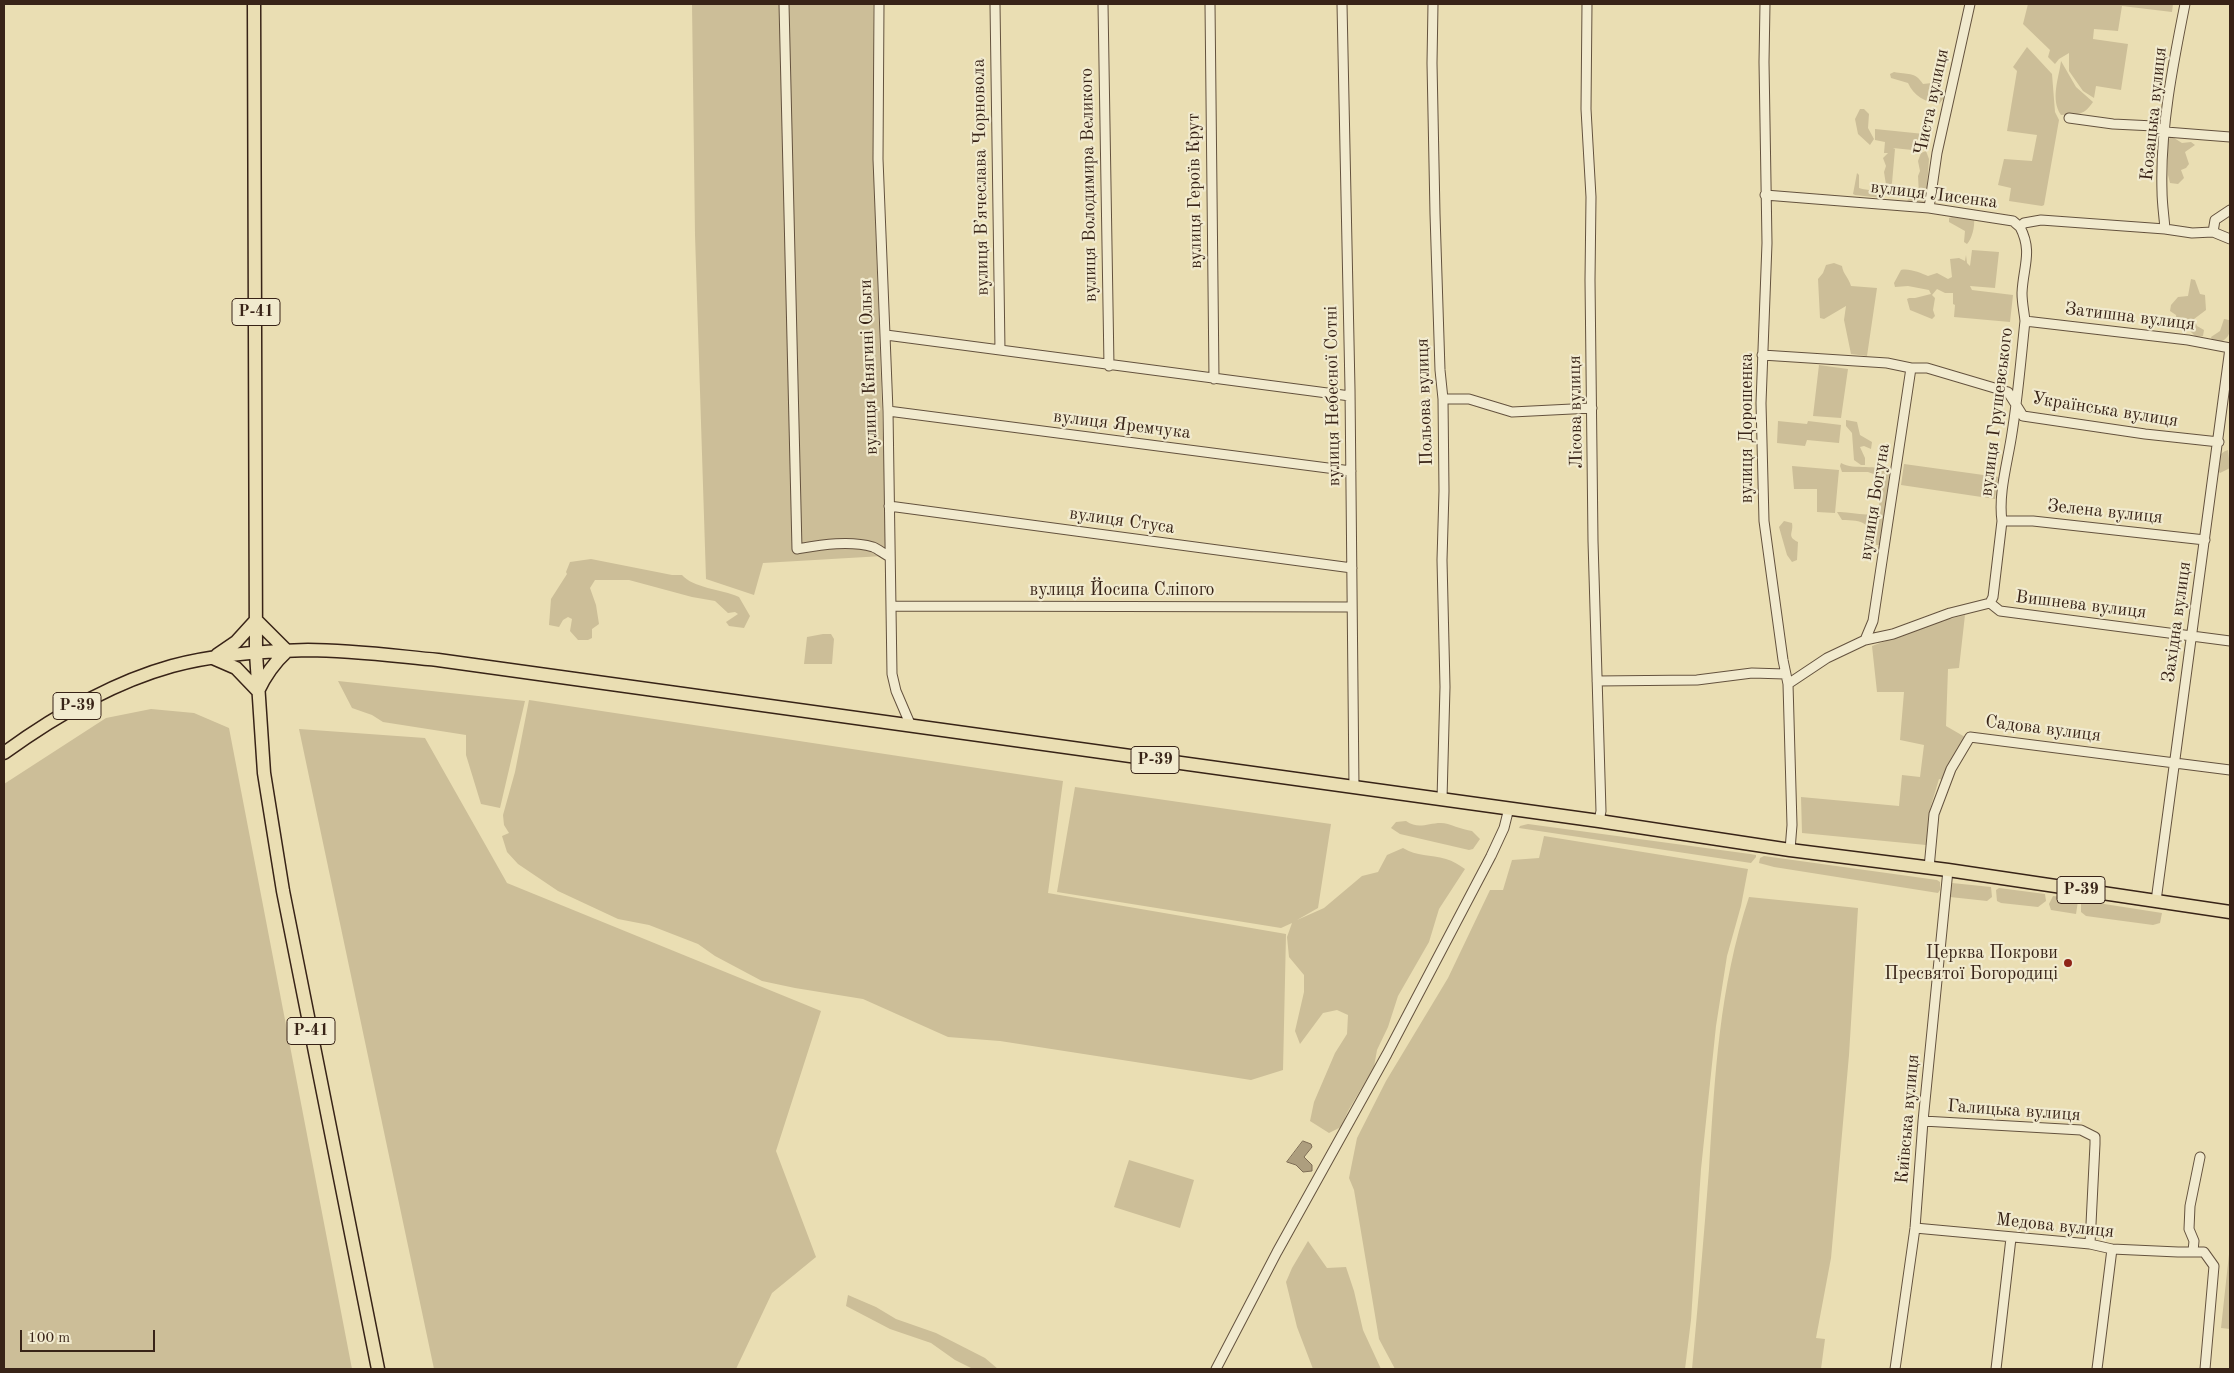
<!DOCTYPE html>
<html>
<head>
<meta charset="utf-8">
<style>
  body { margin:0 }
  #map { position:relative; width:2234px; height:1373px; overflow:hidden; background:#eadeb3; font-family:"Old Standard TT",serif }
  canvas { display:block }
  .frame { position:absolute; inset:0; border:5px solid #382317; pointer-events:none }
  .scale { position:absolute; left:20px; top:1330px; width:135px; height:22px; box-sizing:border-box; border:2px solid #382317; border-top:0; padding-left:6px; font-size:15px; line-height:18px; white-space:nowrap; color:#382317; -webkit-text-stroke:4px #f1eace; paint-order:stroke }
</style>
</head>
<body>
<div id="map">
<canvas width="2234" height="1373"></canvas>
<div class="frame"></div>
<div class="scale">100 m</div>
</div>
<script>
const ctx = document.querySelector('canvas').getContext('2d');
ctx.lineJoin = 'round';
function paint(path, color) { ctx.fillStyle = color; ctx.fill(path, 'evenodd'); }
function stroke(path, color, width, dash) { ctx.strokeStyle = color; ctx.lineWidth = width; ctx.lineCap = dash ? 'butt' : 'round'; ctx.setLineDash(dash || []); ctx.stroke(path); }
function write(font, color, halo, rows, align = 'center') {
  ctx.font = font + ' "Old Standard TT",serif'; ctx.lineWidth = 4.5; ctx.setLineDash([]); ctx.textBaseline = 'middle'; ctx.strokeStyle = halo; ctx.fillStyle = color; for (const [text, x, y, turn = 0] of rows) {
    ctx.save(); ctx.translate(x, y); ctx.rotate((+turn || 0) * Math.PI / 180); ctx.textAlign = isNaN(turn) ? turn : align; if (halo) ctx.strokeText(text, 0, 0); ctx.fillText(text, 0, 0); ctx.restore();
  }
}
paint(new Path2D(`
  M 692,4 L 873,4 L 875,217 L 887,548 L 883,556 L 763,563 L 754,595 L 706,579 L 695,235 Z
  M 2028,4 L 2173,4 L 2172,12 L 2122,6 L 2118,31 L 2094,29 L 2093,39 L 2128,44 L 2121,90 L 2096,86 L 2094,98 L 2083,91 L 2069,71 L 2069,53 L 2059,59 L 2055,64 L 2048,57 L 2050,50 L 2023,24 Z
  M 2027,47 L 2052,74 L 2055,112 L 2059,120 L 2044,205 L 2042,206 L 2009,201 L 2011,188 L 1998,185 L 2004,159 L 2032,161 L 2037,135 L 2007,131 L 2017,71 L 2013,67 Z
  M 2061,61 L 2076,87 L 2093,102 C 2082,118 2077,113 2061,115 C 2050,99 2059,78 2061,61 Z
  M 1894,72 C 1907,75 1915,71 1923,84 L 1932,83 L 1942,89 L 1943,99 L 1939,104 C 1926,103 1913,95 1908,83 L 1891,78 L 1890,74 Z
  M 1860,109 L 1864,109 L 1869,114 L 1868,128 L 1874,139 L 1870,145 L 1858,134 L 1855,119 Z
  M 1875,129 L 1924,134 L 1922,151 L 1893,148 L 1895,149 L 1892,183 L 1887,191 L 1884,172 L 1886,166 L 1883,158 L 1888,153 L 1884,153 L 1885,142 L 1875,140 Z
  M 2171,136 L 2182,143 L 2191,142 L 2195,145 L 2185,152 L 2189,164 L 2186,168 L 2181,170 L 2184,178 L 2178,184 L 2170,183 L 2168,175 L 2168,141 Z
  M 1926,151 L 1929,159 L 1926,200 L 1921,204 L 1907,201 L 1913,194 L 1919,194 L 1918,176 L 1920,171 L 1918,161 L 1921,153 Z
  M 1857,173 L 1859,175 L 1859,188 C 1868,191 1877,190 1885,192 L 1885,196 L 1882,198 L 1855,195 L 1853,194 Z
  M 1955,216 L 1974,219 C 1975,226 1972,239 1967,244 L 1964,242 L 1965,231 L 1949,222 L 1949,218 Z
  M 1972,250 L 1999,252 L 1995,288 L 1970,286 L 1972,290 L 2013,295 L 2010,322 L 1954,317 L 1955,305 L 1953,304 L 1953,293 L 1945,293 L 1937,289 L 1932,295 L 1935,298 L 1933,310 L 1935,316 L 1932,319 L 1910,310 L 1907,299 L 1909,298 L 1915,298 L 1931,294 L 1929,290 L 1908,286 L 1895,287 L 1894,283 L 1901,270 C 1909,268 1921,273 1928,276 L 1937,273 L 1948,279 L 1952,277 L 1950,259 L 1959,258 L 1965,261 L 1966,255 L 1967,263 L 1970,266 Z
  M 1834,263 L 1842,266 C 1843,274 1849,278 1851,286 L 1877,288 L 1867,356 L 1851,354 L 1844,320 L 1846,306 L 1824,319 L 1820,318 L 1818,279 L 1823,273 L 1826,265 Z
  M 2191,279 L 2195,280 L 2200,294 L 2205,295 L 2206,310 L 2194,319 L 2197,326 L 2204,330 L 2203,336 L 2196,337 L 2190,331 L 2183,331 L 2177,323 L 2176,315 L 2170,311 L 2171,305 L 2178,297 L 2188,296 Z
  M 2224,319 L 2229,320 C 2231,333 2230,338 2218,343 L 2212,340 L 2211,337 L 2220,331 Z
  M 1819,365 L 1848,369 L 1841,418 L 1813,416 Z
  M 1846,420 L 1857,422 L 1860,435 L 1872,442 L 1871,449 L 1864,446 L 1860,447 L 1865,458 L 1865,465 L 1861,465 L 1854,460 L 1852,433 L 1846,426 Z
  M 1778,421 L 1807,424 L 1808,421 L 1841,425 L 1839,443 L 1807,440 L 1805,446 L 1777,443 Z
  M 2228,450 L 2230,468 L 2220,473 L 2218,471 C 2218,460 2217,454 2228,450 Z
  M 1841,463 C 1854,471 1878,462 1889,474 L 1887,515 L 1880,545 L 1876,545 C 1871,523 1863,520 1842,520 L 1837,512 C 1850,511 1863,517 1876,513 C 1880,505 1881,497 1879,489 L 1875,488 L 1875,485 L 1882,477 L 1868,472 L 1842,472 L 1840,466 Z
  M 1904,464 L 1998,477 L 1995,499 L 1901,485 Z
  M 1792,466 L 1839,470 L 1835,513 L 1817,512 L 1817,489 L 1794,489 Z
  M 1784,521 L 1792,523 C 1794,533 1786,536 1798,542 L 1797,560 L 1792,562 L 1787,555 L 1779,527 Z
  M 591,559 L 672,575 L 682,575 C 693,588 721,589 739,597 L 750,616 L 744,628 L 729,626 L 726,622 L 738,614 L 735,612 L 728,613 L 715,601 L 692,597 L 629,580 L 595,580 L 590,588 L 596,605 L 599,624 L 592,629 L 592,638 L 588,640 L 578,640 L 570,631 L 572,619 L 568,617 L 563,620 L 559,627 L 549,625 L 551,599 L 567,574 L 566,572 L 570,562 Z
  M 1965,615 L 1959,668 L 1948,669 L 1946,726 L 1965,737 L 1943,780 L 1939,779 L 1930,809 L 1926,845 L 1802,833 L 1801,797 L 1899,806 L 1902,775 L 1920,777 L 1924,745 L 1900,740 L 1904,692 L 1877,692 L 1872,646 L 1937,622 Z
  M 823,634 L 831,634 L 834,639 L 832,664 L 804,664 L 807,637 Z
  M 338,681 L 525,701 L 500,808 L 481,804 L 466,755 L 466,735 L 383,722 L 372,715 L 352,708 Z
  M 529,700 L 1063,781 L 1048,893 L 1286,934 L 1283,1070 L 1251,1080 L 1000,1041 L 948,1037 L 863,999 L 795,988 L 762,981 L 715,956 L 698,944 L 649,925 L 618,919 L 558,891 L 518,864 L 507,852 L 502,836 L 509,833 L 504,825 L 503,815 L 515,772 Z
  M 151,709 L 194,713 L 229,728 L 352,1369 L 4,1369 L 4,784 L 106,718 Z
  M 299,729 L 425,738 L 507,883 L 821,1011 L 776,1151 L 816,1257 L 772,1293 L 736,1369 L 434,1369 Z
  M 1075,787 L 1331,824 L 1318,908 L 1297,920 L 1324,908 L 1362,876 L 1378,872 L 1387,855 L 1403,848 C 1417,857 1430,854 1446,859 C 1453,861 1459,865 1465,869 L 1439,909 L 1429,942 L 1398,996 L 1388,1027 L 1377,1050 L 1374,1067 L 1348,1111 L 1341,1127 L 1329,1133 L 1310,1121 L 1314,1102 L 1335,1053 L 1347,1034 L 1348,1015 L 1337,1010 L 1323,1013 L 1300,1044 L 1295,1031 L 1304,992 L 1304,975 L 1289,957 L 1287,937 L 1292,923 L 1281,928 L 1057,892 Z
  M 1406,821 C 1419,830 1427,823 1441,823 C 1449,823 1462,830 1472,831 L 1480,839 L 1473,849 L 1469,850 L 1400,834 L 1391,828 L 1396,822 Z
  M 1528,824 L 1750,854 L 1756,855 L 1756,857 L 1751,863 L 1519,828 L 1520,826 Z
  M 1544,836 L 1748,869 L 1741,906 L 1727,956 L 1716,1026 L 1701,1169 L 1691,1320 L 1685,1369 L 1395,1369 L 1379,1339 L 1354,1190 L 1349,1178 L 1357,1138 L 1386,1081 L 1448,978 L 1490,890 L 1503,890 L 1512,860 L 1539,858 Z
  M 1764,856 L 1937,880 L 1940,882 L 1940,890 L 1938,893 L 1774,867 L 1759,863 L 1760,858 Z
  M 1952,883 L 1991,887 L 1992,897 L 1987,901 L 1950,897 L 1950,885 Z
  M 1999,888 L 2045,894 L 2046,901 L 2038,907 L 2001,903 L 1997,901 L 1996,890 Z
  M 2053,896 L 2076,899 L 2078,901 L 2076,914 L 2051,910 L 2049,904 Z
  M 1749,897 L 1858,908 L 1849,1055 L 1831,1258 L 1816,1338 L 1825,1339 L 1821,1369 L 1692,1369 C 1698,1303 1704,1236 1709,1169 C 1715,1075 1719,988 1749,897 Z
  M 2085,901 L 2162,913 L 2160,923 L 2153,925 L 2086,916 L 2081,912 L 2081,903 Z
  M 1129,1160 L 1194,1180 L 1180,1228 L 1114,1207 Z
  M 1308,1241 L 1327,1268 L 1346,1267 L 1354,1291 L 1363,1330 L 1381,1369 L 1313,1369 L 1297,1327 L 1286,1282 L 1292,1268 Z
  M 2230,1245 L 2230,1329 L 2221,1328 Z
  M 848,1295 L 876,1307 L 896,1319 L 936,1333 L 985,1358 L 998,1369 L 971,1368 L 955,1360 L 931,1343 L 890,1329 L 846,1306 Z`), '#ccbe98');
const water = new Path2D(`
  M 1303,1141 L 1311,1144 L 1312,1147 L 1304,1157 L 1312,1165 L 1312,1171 L 1303,1172 L 1296,1165 L 1287,1162 Z`);
paint(water, '#ad9e7e');
stroke(water, '#7e6d55', 1);
const street = new Path2D(`
  M 784,4 L 797,549 C 821,545 849,540 873,547 C 878,549 884,554 890,557
  M 879,4 L 878,159 L 888,411 L 892,674 L 896,691 L 911,726
  M 995,4 L 1000,350
  M 1103,4 L 1109,366
  M 1210,4 L 1214,379
  M 1342,4 L 1350,389 L 1354,787
  M 1433,4 L 1432,63 L 1435,214 L 1440,370 L 1443,399 L 1444,491 L 1442,560 L 1445,687 L 1442,799
  M 1587,4 L 1586,109 L 1591,197 L 1590,280 L 1593,541 L 1601,811 L 1599,821
  M 1765,4 L 1764,62 L 1767,243 L 1761,403 L 1764,521 L 1783,660 L 1788,684 L 1792,825 L 1790,850
  M 2069,118 L 2113,124 L 2154,126 L 2166,132 L 2230,137
  M 1765,195 L 1929,208 L 2013,221 L 2020,227 L 2024,223 L 2041,220 L 2165,229 L 2192,233 L 2213,232 L 2215,220 L 2230,210
  M 1929,208 L 1937,153 L 1970,4
  M 2165,229 C 2164,216 2162,203 2162,191 C 2160,129 2173,64 2185,4
  M 2213,232 L 2230,239
  M 2025,321 L 2188,340 L 2230,348
  M 886,335 L 1350,396
  M 1762,355 L 1887,363 L 1911,368 L 1927,368 L 2008,392 L 2023,416 L 2145,434 L 2219,442
  M 1443,399 L 1469,399 L 1512,412 L 1592,408
  M 888,411 L 1351,471
  M 889,506 L 1352,568
  M 2002,521 L 2033,521 L 2205,540
  M 1990,603 L 1993,597 L 2002,521 C 1998,493 2008,461 2012,433 C 2018,396 2021,358 2025,321 C 2024,311 2022,303 2022,293 C 2023,267 2033,252 2020,227
  M 1990,603 L 2000,611 L 2230,641
  M 891,606 L 1352,607
  M 1865,640 L 1873,621 L 1911,368
  M 1597,681 L 1697,680 L 1752,673 L 1785,674
  M 1788,684 L 1827,658 L 1865,640 L 1893,634 L 1950,613 L 1990,603
  M 1929,868 L 1934,814 L 1951,769 L 1970,737 L 2230,770
  M 2156,901 L 2230,348
  M 1923,1121 L 2081,1130 L 2095,1137 L 2095,1144 L 2090,1244
  M 1915,1228 L 2090,1244 L 2112,1249 L 2178,1252 L 2204,1252 L 2214,1266 L 2205,1369
  M 2193,1251 L 2194,1241 L 2189,1229 L 2190,1206 L 2200,1157
  M 1216,1369 L 1277,1252 L 1387,1054 L 1491,856 L 1504,828 L 1509,808
  M 1895,1369 L 1915,1228 L 1923,1121 L 1948,870
  M 1996,1369 L 2011,1238
  M 2097,1369 L 2112,1249`);
const primary = new Path2D(`
  M 254,4 L 256,653 L 264,773 L 283,891 L 378,1369
  M 256,620 L 287,651
  M 217,655 L 236,642 L 256,620
  M 213,658 L 236,668 L 258,691
  M 258,691 C 265,676 275,662 287,651
  M 4,753 C 55,716 111,683 172,666 C 216,654 263,651 308,650 C 351,650 395,656 438,660 L 1599,821 L 1790,850 L 1948,870 L 2230,912`);
stroke(street, '#64523e', 11);
stroke(primary, '#382317', 15);
stroke(street, '#f1eace', 9);
stroke(primary, '#eadeb3', 12);
for (const [x, y, r, color] of [
  [2068,963,5,"#8f2418"]
]) { const dot = new Path2D(); dot.arc(x, y, r, 0, 2 * Math.PI); ctx.fillStyle = color; ctx.fill(dot); stroke(dot, '#f1eace', 2); }
for (const [x, y, w] of [
  [256,312,48],
  [77,706,48],
  [1155,760,48],
  [2081,890,48],
  [311,1031,48]
]) { const box = new Path2D(); box.roundRect(x - w / 2, y - 13.5, w, 27, 4); ctx.fillStyle = '#f1eace'; ctx.fill(box); stroke(box, '#382317', 1); }
write('bold 16px', '#382317', null, [
  ["Р-41",256,312],
  ["Р-39",77,706],
  ["Р-39",1155,760],
  ["Р-39",2081,890],
  ["Р-41",311,1031]
]);
write('18px', '#382317', '#f1eace', [
  ["Чиста вулиця",1932,102,-78],
  ["Козацька вулиця",2154,114,-84],
  ["вулиця Вʼячеслава Чорновола",981,177,-91],
  ["вулиця Володимира Великого",1089,185,-91],
  ["вулиця Героїв Крут",1195,191,-91],
  ["вулиця Лисенка",1934,195,7],
  ["Затишна вулиця",2130,317,7],
  ["вулиця Княгині Ольги",869,367,-92],
  ["вулиця Небесної Сотні",1333,396,-91],
  ["Польова вулиця",1425,402,-92],
  ["Українська вулиця",2105,410,9],
  ["Лісова вулиця",1576,412,-91],
  ["вулиця Грушевського",1997,412,-83],
  ["вулиця Яремчука",1122,425,7],
  ["вулиця Дорошенка",1747,428,-90],
  ["вулиця Богуна",1875,502,-81],
  ["Зелена вулиця",2105,512,6],
  ["вулиця Стуса",1122,521,8],
  ["вулиця Йосипа Сліпого",1122,590],
  ["Вишнева вулиця",2081,605,7],
  ["Західна вулиця",2177,622,-82],
  ["Садова вулиця",2043,729,7],
  ["Галицька вулиця",2014,1111,4],
  ["Київська вулиця",1908,1119,-85],
  ["Медова вулиця",2055,1226,6]
]);
write('18px', '#382317', '#f1eace', [
  ["Церква Покрови",2058,953],
  ["Пресвятої Богородиці",2058,974]
], 'right');
</script>
</body>
</html>
